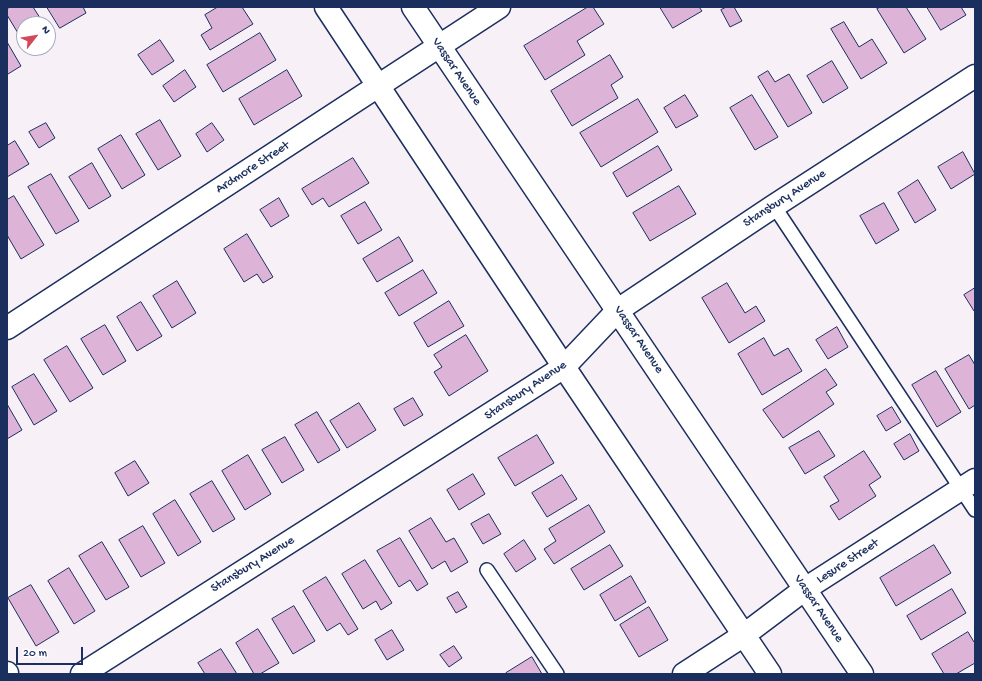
<!DOCTYPE html>
<html>
<head>
<meta charset="utf-8">
<style>
  body { margin:0 }
  #map { position:relative; width:982px; height:681px; overflow:hidden; background:#f8f0f7; font-family:"Gochi Hand",sans-serif }
  canvas { display:block }
  .frame { position:absolute; inset:0; border:8px solid #1b2f5e; pointer-events:none }
  .north { position:absolute; left:16px; top:16px; width:40px; height:40px; box-sizing:border-box; background:#fff; border:1px solid #a4acbf; border-radius:50%; rotate:59deg; font-size:11px; font-weight:700; line-height:16px; text-align:center; color:#1b2f5e }
  .north::after { content:''; display:block; margin:auto; width:14px; height:18px; background:#d1495b; clip-path:polygon(50% 0,100% 100%,50% 72%,0 100%) }
  .scale { position:absolute; left:16px; top:647px; width:67px; height:18px; box-sizing:border-box; border:2px solid #1b2f5e; border-top:0; padding-left:5px; font-size:12px; line-height:14px; white-space:nowrap; color:#1b2f5e; -webkit-text-stroke:3px #fff; paint-order:stroke }
</style>
</head>
<body>
<div id="map">
<canvas width="982" height="681"></canvas>
<div class="frame"></div>
<div class="north">N</div>
<div class="scale">20 m</div>
</div>
<script>
const ctx = document.querySelector('canvas').getContext('2d');
ctx.lineJoin = 'round';
function paint(path, color) { ctx.fillStyle = color; ctx.fill(path, 'evenodd'); }
function stroke(path, color, width, dash) { ctx.strokeStyle = color; ctx.lineWidth = width; ctx.lineCap = dash ? 'butt' : 'round'; ctx.setLineDash(dash || []); ctx.stroke(path); }
function write(font, color, halo, rows, align = 'center') {
  ctx.font = font + ' "Gochi Hand",sans-serif'; ctx.lineWidth = 3; ctx.setLineDash([]); ctx.textBaseline = 'middle'; ctx.strokeStyle = halo; ctx.fillStyle = color; for (const [text, x, y, turn = 0] of rows) {
    ctx.save(); ctx.translate(x, y); ctx.rotate((+turn || 0) * Math.PI / 180); ctx.textAlign = isNaN(turn) ? turn : align; if (halo) ctx.strokeText(text, 0, 0); ctx.fillText(text, 0, 0); ctx.restore();
  }
}
const building = new Path2D(`
  M 11,7 L 33,7 L 44,24 L 24,24 L 24,43 L 7,15 L 7,9 Z
  M 47,7 L 83,7 L 86,13 L 60,28 Z
  M 218,7 L 242,7 L 253,24 L 210,50 L 201,35 L 212,28 L 205,15 Z
  M 588,7 L 593,7 L 604,24 L 577,41 L 585,55 L 545,80 L 524,46 Z
  M 660,7 L 699,7 L 702,11 L 673,28 Z
  M 727,7 L 734,7 L 742,21 L 730,27 L 721,10 Z
  M 881,7 L 906,7 L 926,39 L 904,53 L 877,9 Z
  M 927,7 L 961,7 L 966,15 L 941,30 Z
  M 844,22 L 859,47 L 872,39 L 887,63 L 861,79 L 831,29 Z
  M 48,31 L 52,38 L 48,40 Z
  M 260,33 L 276,60 L 223,92 L 207,65 Z
  M 160,40 L 174,61 L 152,75 L 138,55 Z
  M 7,42 L 21,66 L 8,74 L 7,73 Z
  M 610,55 L 623,77 L 611,85 L 618,98 L 572,126 L 551,91 Z
  M 832,61 L 848,88 L 823,103 L 807,76 Z
  M 185,70 L 196,87 L 174,102 L 163,86 Z
  M 287,70 L 302,96 L 254,125 L 239,99 Z
  M 768,71 L 775,82 L 789,74 L 812,113 L 788,127 L 758,77 Z
  M 685,95 L 698,116 L 676,128 L 664,108 Z
  M 752,95 L 778,137 L 755,150 L 730,108 Z
  M 638,99 L 658,132 L 601,167 L 580,133 Z
  M 160,120 L 181,156 L 158,170 L 136,134 Z
  M 46,123 L 55,138 L 39,148 L 29,132 Z
  M 212,123 L 224,140 L 207,152 L 196,134 Z
  M 121,135 L 145,175 L 122,189 L 98,149 Z
  M 15,141 L 29,164 L 7,177 L 7,146 Z
  M 658,146 L 672,170 L 627,197 L 613,173 Z
  M 963,152 L 975,174 L 951,189 L 938,167 Z
  M 353,158 L 369,183 L 329,207 L 323,198 L 312,205 L 302,189 Z
  M 92,163 L 111,196 L 89,209 L 69,177 Z
  M 51,174 L 79,221 L 56,234 L 28,187 Z
  M 918,180 L 936,210 L 915,223 L 898,193 Z
  M 679,186 L 696,214 L 650,241 L 633,213 Z
  M 14,196 L 44,245 L 21,259 L 7,235 L 7,200 Z
  M 279,198 L 289,216 L 271,227 L 260,210 Z
  M 365,202 L 382,230 L 358,244 L 341,216 Z
  M 884,203 L 899,230 L 876,244 L 860,216 Z
  M 247,234 L 273,277 L 263,283 L 257,274 L 244,282 L 224,249 Z
  M 399,237 L 413,261 L 377,282 L 363,259 Z
  M 423,270 L 437,293 L 399,316 L 385,293 Z
  M 177,281 L 196,313 L 172,328 L 153,296 Z
  M 727,283 L 745,313 L 756,306 L 765,321 L 729,343 L 702,298 Z
  M 975,288 L 975,310 L 974,311 L 964,295 Z
  M 449,301 L 464,326 L 428,347 L 414,323 Z
  M 141,302 L 162,336 L 137,351 L 117,317 Z
  M 105,325 L 126,361 L 103,375 L 81,339 Z
  M 837,327 L 848,347 L 828,359 L 816,340 Z
  M 466,335 L 488,371 L 449,396 L 434,372 L 442,367 L 434,355 Z
  M 764,338 L 774,356 L 788,348 L 802,371 L 762,395 L 738,354 Z
  M 67,346 L 93,388 L 70,402 L 44,360 Z
  M 969,355 L 975,365 L 975,405 L 969,409 L 945,369 Z
  M 826,369 L 837,385 L 826,392 L 834,404 L 783,438 L 763,410 Z
  M 936,371 L 961,412 L 937,427 L 912,385 Z
  M 34,374 L 57,411 L 34,425 L 12,387 Z
  M 413,398 L 423,415 L 404,426 L 394,409 Z
  M 359,403 L 376,430 L 347,448 L 330,421 Z
  M 7,404 L 22,430 L 7,439 Z
  M 892,407 L 901,422 L 886,431 L 877,416 Z
  M 317,412 L 340,450 L 318,463 L 295,425 Z
  M 819,431 L 835,456 L 805,474 L 789,448 Z
  M 910,434 L 919,451 L 904,460 L 894,444 Z
  M 537,435 L 554,463 L 515,486 L 498,458 Z
  M 285,437 L 304,470 L 282,483 L 262,450 Z
  M 864,451 L 881,477 L 869,485 L 876,496 L 839,520 L 830,506 L 839,501 L 824,477 Z
  M 248,455 L 271,494 L 245,510 L 222,471 Z
  M 135,461 L 149,483 L 128,496 L 115,473 Z
  M 473,474 L 485,494 L 459,510 L 447,490 Z
  M 562,475 L 577,499 L 547,517 L 532,493 Z
  M 212,481 L 235,519 L 213,532 L 190,494 Z
  M 175,500 L 201,542 L 178,556 L 153,514 Z
  M 589,505 L 605,532 L 554,564 L 544,549 L 556,541 L 549,529 Z
  M 489,514 L 501,534 L 483,544 L 471,524 Z
  M 431,518 L 446,542 L 454,538 L 468,562 L 451,572 L 445,561 L 432,569 L 409,531 Z
  M 143,526 L 165,563 L 141,577 L 119,540 Z
  M 400,538 L 428,584 L 417,591 L 410,580 L 399,587 L 377,551 Z
  M 524,540 L 536,559 L 516,572 L 504,554 Z
  M 102,542 L 129,587 L 106,600 L 79,556 Z
  M 610,545 L 623,566 L 584,590 L 571,569 Z
  M 934,545 L 951,573 L 896,606 L 880,578 Z
  M 365,560 L 392,603 L 381,610 L 376,601 L 363,609 L 342,574 Z
  M 69,568 L 95,611 L 74,624 L 48,581 Z
  M 631,576 L 646,602 L 615,621 L 600,595 Z
  M 326,577 L 358,629 L 348,635 L 340,623 L 327,631 L 303,591 Z
  M 31,585 L 59,632 L 36,646 L 8,598 Z
  M 952,589 L 966,613 L 921,640 L 907,616 Z
  M 458,592 L 467,607 L 456,613 L 447,598 Z
  M 294,606 L 315,641 L 293,654 L 272,619 Z
  M 649,607 L 668,640 L 639,657 L 620,625 Z
  M 258,629 L 279,663 L 260,674 L 254,674 L 236,643 Z
  M 392,630 L 404,650 L 387,660 L 375,640 Z
  M 968,632 L 974,642 L 975,641 L 975,663 L 956,674 L 944,674 L 932,654 Z
  M 454,646 L 462,658 L 449,667 L 440,655 Z
  M 221,649 L 237,674 L 205,674 L 198,663 Z
  M 532,657 L 542,674 L 506,674 L 506,673 Z`);
paint(building, '#ddb3d8');
stroke(building, '#1b2f5e', 1);
const service = new Path2D(`
  M 774,206 L 975,510
  M 487,570 L 557,674`);
const minor = new Path2D(`
  M 7,328 L 499,7
  M 7,673 L 7,674
  M 82,674 L 564,367 L 618,310 L 774,206 L 975,76
  M 684,674 L 744,635 L 805,589 L 975,480`);
const tertiary = new Path2D(`
  M 326,7 L 564,367 L 770,674
  M 413,7 L 862,674`);
stroke(service, '#1b2f5e', 16);
stroke(minor, '#1b2f5e', 25);
stroke(tertiary, '#1b2f5e', 25);
stroke(service, '#fff', 13);
stroke(minor, '#fff', 22);
stroke(tertiary, '#fff', 22);
write('13px', '#1b2f5e', '#fff', [
  ["Vassar Avenue",456,72,56],
  ["Ardmore Street",253,168,-33],
  ["Stansbury Avenue",785,199,-33],
  ["Vassar Avenue",638,340,56],
  ["Stansbury Avenue",526,391,-34],
  ["Lesure Street",848,562,-33],
  ["Stansbury Avenue",253,565,-32],
  ["Vassar Avenue",818,609,56]
]);
</script>
</body>
</html>
